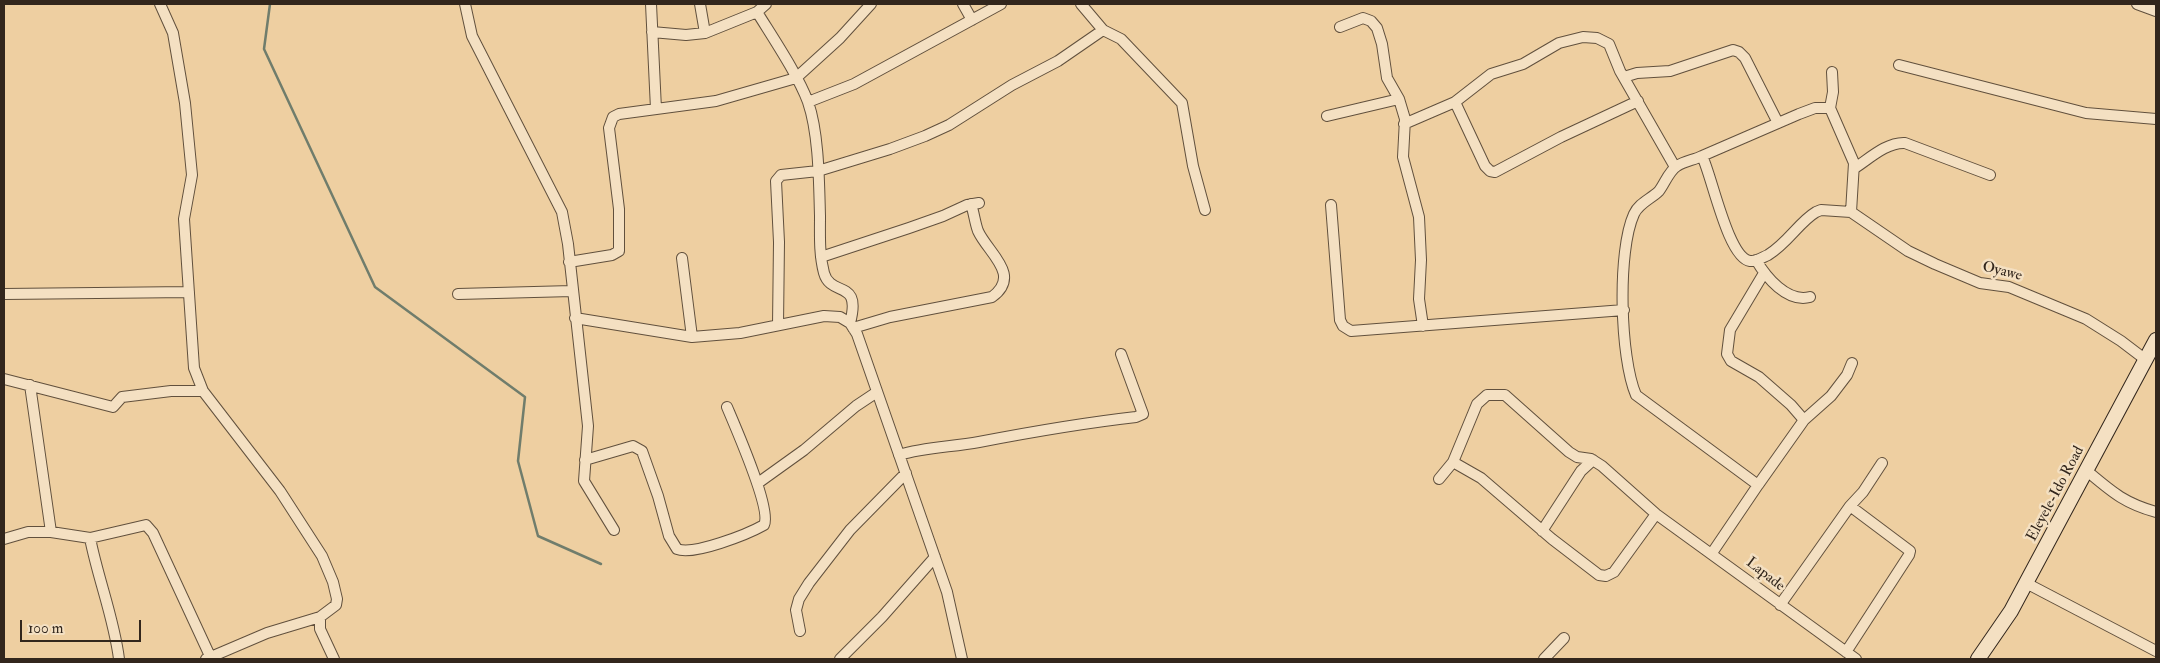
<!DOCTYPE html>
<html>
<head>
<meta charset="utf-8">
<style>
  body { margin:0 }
  #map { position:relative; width:2160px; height:663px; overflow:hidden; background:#eecfa1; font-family:"IM FELL Double Pica",serif }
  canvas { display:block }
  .frame { position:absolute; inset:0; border:5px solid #32261c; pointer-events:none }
  .scale { position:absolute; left:20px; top:620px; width:121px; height:22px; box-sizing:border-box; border:2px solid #32261c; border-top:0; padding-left:6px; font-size:15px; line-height:18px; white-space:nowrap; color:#32261c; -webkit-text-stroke:4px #f4e0c2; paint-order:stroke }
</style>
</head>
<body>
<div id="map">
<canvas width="2160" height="663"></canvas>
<div class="frame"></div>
<div class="scale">100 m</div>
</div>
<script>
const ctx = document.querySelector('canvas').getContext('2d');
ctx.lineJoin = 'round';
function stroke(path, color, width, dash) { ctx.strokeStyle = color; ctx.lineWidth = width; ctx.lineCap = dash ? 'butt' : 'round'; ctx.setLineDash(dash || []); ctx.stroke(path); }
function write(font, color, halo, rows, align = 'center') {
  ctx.font = font + ' "IM FELL Double Pica",serif'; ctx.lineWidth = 5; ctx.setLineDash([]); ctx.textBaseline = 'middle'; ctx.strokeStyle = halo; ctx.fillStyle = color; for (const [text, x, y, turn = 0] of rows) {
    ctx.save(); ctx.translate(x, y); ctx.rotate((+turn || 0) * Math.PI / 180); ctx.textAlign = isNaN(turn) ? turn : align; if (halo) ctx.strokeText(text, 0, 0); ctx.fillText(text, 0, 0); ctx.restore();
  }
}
stroke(new Path2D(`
  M 270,4 L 264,49 L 375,287 L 525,397 L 518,461 L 538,536 L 601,564`), '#707d6c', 2.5);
const street = new Path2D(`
  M 160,4 L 173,33 L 185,103 L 192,175 L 184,219 L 194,368 L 203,391 L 280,491 L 322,556 L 333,582 L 337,599 L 336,605 L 320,617 L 320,629 L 334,659
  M 465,4 L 472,36 L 562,212 L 568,244 L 588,426 L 584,481 L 614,530
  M 651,4 L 656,109
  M 700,4 L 705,33 L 757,12 L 766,4
  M 963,4 L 972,20
  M 1081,4 L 1103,30 L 1121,39 L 1182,103 L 1193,166 L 1205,210
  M 2137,4 L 2156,11
  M 757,12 C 773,38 798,75 808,102 C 819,134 819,182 820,216 C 820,235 819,254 824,273 C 831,298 862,278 850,323
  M 1340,27 L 1363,18 L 1371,21 L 1377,28 L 1382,44 L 1387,78 L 1399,99 L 1405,119 L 1403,157 L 1419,217 L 1421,260 L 1419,299 L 1423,326
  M 652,32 L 686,35 L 705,33
  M 1899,65 L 2086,113 L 2156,119
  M 1832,72 L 1833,92 L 1830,108 L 1854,163 L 1851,212
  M 1624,77 L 1637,73 L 1670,71 L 1733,50 L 1739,52 L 1745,58 L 1778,123
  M 808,102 L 854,84 L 1001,4
  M 1455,102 L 1485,166 L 1490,171 L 1495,172 L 1561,137 L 1638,101
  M 1327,116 L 1399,99
  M 1404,124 L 1455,102 L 1491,74 L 1523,64 L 1559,43 L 1583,37 L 1597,38 L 1609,44 L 1620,71 L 1675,167
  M 1702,156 L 1799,114 L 1815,108 L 1830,108
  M 1855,168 C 1870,158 1887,142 1905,143 L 1990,175
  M 1331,205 L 1340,320 L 1343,326 L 1351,331 L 1624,310
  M 821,257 L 909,228 L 943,216 L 967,205 L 979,203
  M 682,258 L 692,337
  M 1756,260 C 1766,277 1787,303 1810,297
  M 569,262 L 612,255 L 619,251 L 619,209 L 609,128 L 613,117 L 619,114 L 716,101 L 796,78 L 840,38 L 871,4
  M 1764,273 L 1730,330 L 1727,354 L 1731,361 L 1759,377 L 1791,405 L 1804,420
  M 4,294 L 189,292
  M 458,294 L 572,291
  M 575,318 L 692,337 L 740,333 L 824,316 L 840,317 L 850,323 L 857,334 L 947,592 L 962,659
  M 778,325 L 779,242 L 776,181 L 781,175 L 818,171 L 890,149 L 925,136 L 949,125 L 1012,85 L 1058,61 L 1103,30
  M 853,328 L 890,317 L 992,297 C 1022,275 988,253 978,231 C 975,223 974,213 971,204
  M 4,379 L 113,407 L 122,397 L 171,391 L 203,391
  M 30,385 L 51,532
  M 899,455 C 925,447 953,447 979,442 C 1031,432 1083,423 1136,417 L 1143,414 L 1121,354
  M 585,460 L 633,446 L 642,451 L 658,496 L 669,536 L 677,549 C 693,556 748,534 764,525 C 772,510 735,426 727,407
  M 1453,462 L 1481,478 L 1552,539 L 1599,575 L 1606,576 L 1614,572 L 1656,514
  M 2087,471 C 2112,492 2124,503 2156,512
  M 1439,479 L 1453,462 L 1477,404 L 1487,395 L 1505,395 L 1569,452 L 1577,457 L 1591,459 L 1602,466 L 1656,514 L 1856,659
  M 758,483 L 804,450 L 856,406 L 877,392
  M 1758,485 L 1804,420 L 1831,396 L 1847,375 L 1852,363
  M 1542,531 L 1581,471 L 1593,460
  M 90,538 C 98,579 114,618 119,659
  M 4,539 L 28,532 L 51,532 L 90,538 L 146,525 L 153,533 L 210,656
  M 1712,553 L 1758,485 L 1636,395 C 1620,358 1617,251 1634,214 C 1639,203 1651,199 1659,191 C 1665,183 1669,171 1677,166 C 1684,161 1694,160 1702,156 C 1712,176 1728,258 1750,261 C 1756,262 1763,257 1768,255 C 1788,243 1799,222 1816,212 L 1821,210 L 1851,212 L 1908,251 L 1935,264 L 1980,283 L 2009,287 L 2086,319 L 2121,341 L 2146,360
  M 2026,583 L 2156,651
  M 1780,605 L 1850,506 L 1863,492 L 1882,463
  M 800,631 L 796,610 L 799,599 L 809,583 L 850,530 L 906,473
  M 1846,652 L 1909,555 L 1910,551 L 1850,506
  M 206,659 L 267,633 L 320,617
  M 840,659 L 882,617 L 935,557
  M 1544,659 L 1564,638`);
const secondary = new Path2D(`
  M 1978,659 L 2011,611 L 2156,340`);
stroke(street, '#61503d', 12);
stroke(secondary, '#32261c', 16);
stroke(street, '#f4e0c2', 10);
stroke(secondary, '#f4e0c2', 14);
write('15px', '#32261c', '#f4e0c2', [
  ["Oyawe",2002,272,14],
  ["Eleyele-Ido Road",2056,494,-62],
  ["Lapade",1765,575,38]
]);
</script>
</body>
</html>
